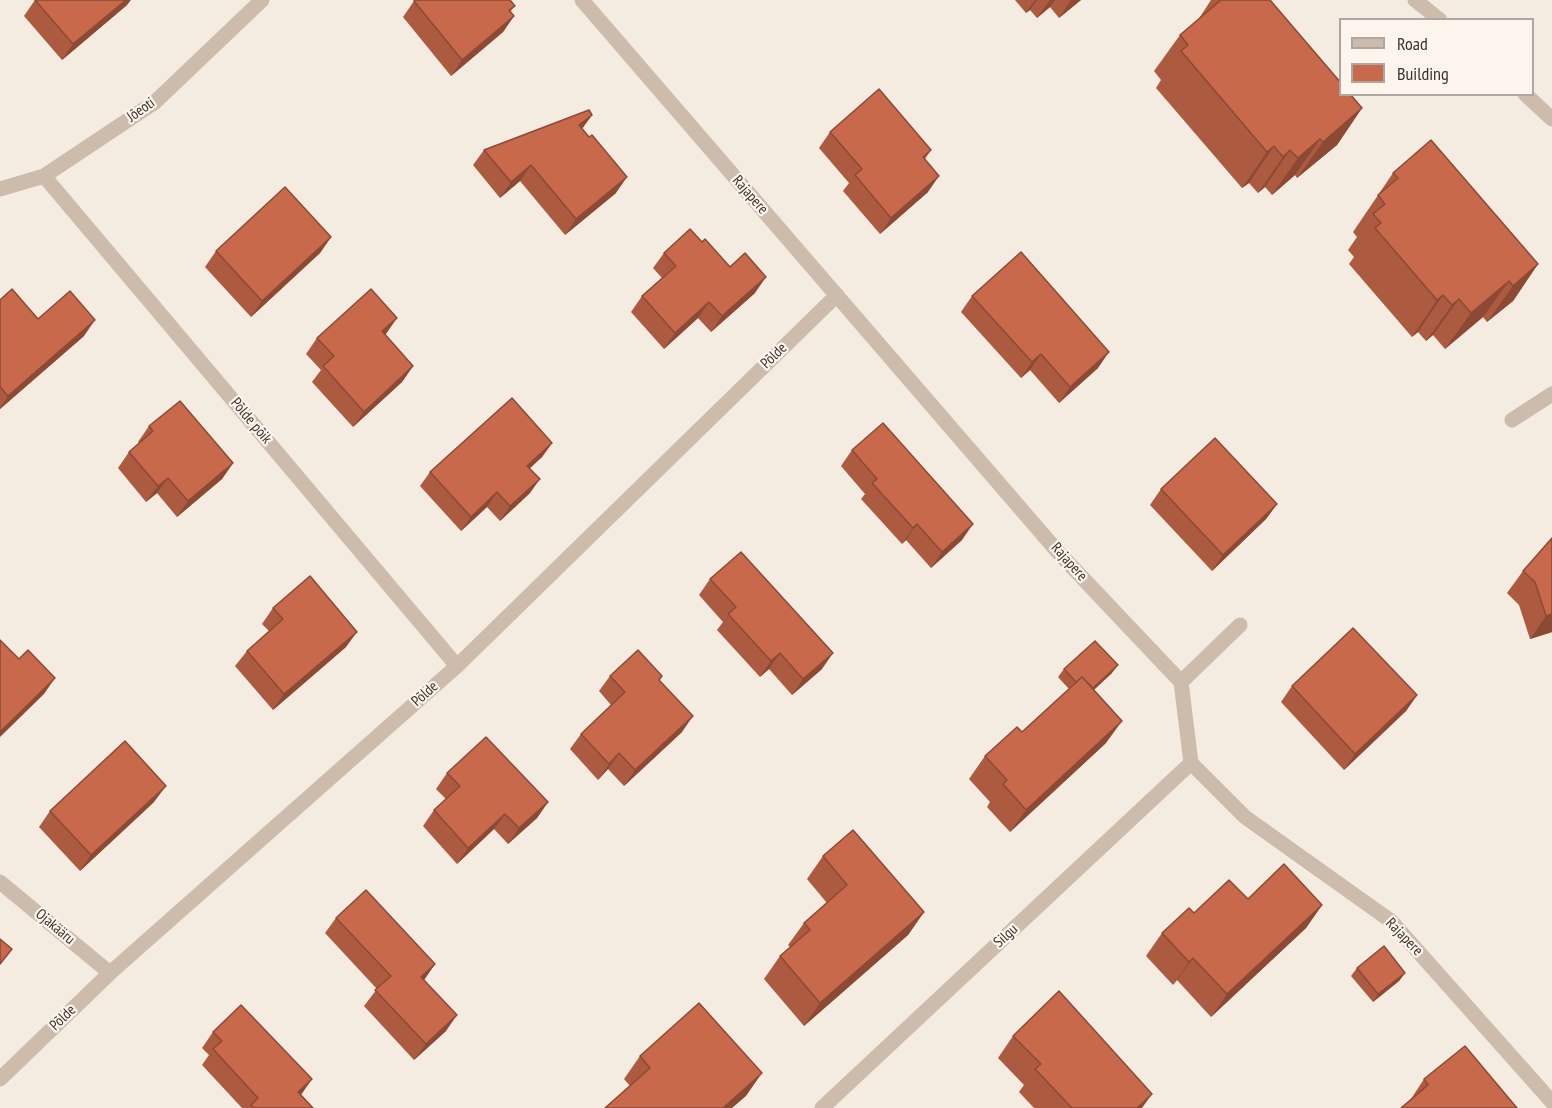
<!DOCTYPE html>
<html>
<head>
<meta charset="utf-8">
<style>
  body { margin:0 }
  #map { position:relative; width:1552px; height:1108px; overflow:hidden; background:#f4ebe1; font-family:"PT Sans Narrow",sans-serif }
  canvas { display:block }
  .legend { position:absolute; left:1339px; top:18px; width:195px; height:78px; box-sizing:border-box; background:#fbf5ee; border:2px solid #aea6a0; margin:0; padding:8px 10px; list-style:none; font-size:18px; color:#3b302b }
  .legend li { display:flex; align-items:center; gap:12px; height:30px }
  .legend b { width:30px; border:2px solid #aea6a0 }
</style>
</head>
<body>
<div id="map">
<canvas width="1552" height="1108"></canvas>
<ul class="legend">
<li><b style="height:8px;background:#cdbbac"></b>Road</li>
<li><b style="height:16px;background:#c8694b"></b>Building</li>
</ul>
</div>
<script>
const ctx = document.querySelector('canvas').getContext('2d');
ctx.lineJoin = 'round';
function stroke(path, color, width, dash) { ctx.strokeStyle = color; ctx.lineWidth = width; ctx.lineCap = dash ? 'butt' : 'round'; ctx.setLineDash(dash || []); ctx.stroke(path); }
function paint(path, color) { ctx.fillStyle = color; ctx.fill(path, 'evenodd'); }
function write(font, color, halo, rows, align = 'center') {
  ctx.font = font + ' "PT Sans Narrow",sans-serif'; ctx.lineWidth = 4.5; ctx.setLineDash([]); ctx.textBaseline = 'middle'; ctx.strokeStyle = halo; ctx.fillStyle = color; for (const [text, x, y, turn = 0] of rows) {
    ctx.save(); ctx.translate(x, y); ctx.rotate((+turn || 0) * Math.PI / 180); ctx.textAlign = isNaN(turn) ? turn : align; if (halo) ctx.strokeText(text, 0, 0); ctx.fillText(text, 0, 0); ctx.restore();
  }
}
stroke(new Path2D(`
  M 582,0 L 1058,552 L 1181,682 L 1191,763 L 1245,817 L 1391,921 L 1552,1102
  M 1415,0 L 1440,20
  M 1525,94 L 1552,119
  M 44,176 L 457,666
  M 0,189 L 44,176 L 155,102 L 262,0
  M 1512,420 L 1552,394
  M 1181,682 L 1240,625
  M 0,882 L 110,973
  M 0,1079 L 110,973 L 457,666 L 837,295
  M 822,1108 L 1191,763`), '#cdbbac', 15);
paint(new Path2D(`
  M 35,0 L 127,5 L 62,60 L 24,16 Z
  M 1015,0 L 1081,0 L 1059,18 L 1050,7 L 1037,18 L 1030,10 L 1026,13 Z
  M 1211,0 L 1270,0 L 1362,108 L 1337,145 L 1297,178 L 1295,175 L 1272,195 L 1265,187 L 1258,193 L 1249,183 L 1242,188 L 1156,88 L 1161,80 L 1154,71 L 1180,35 L 1198,20 Z
  M 414,1 L 515,6 L 510,12 L 514,16 L 503,32 L 451,76 L 403,17 Z
  M 592,115 L 582,129 L 616,193 L 565,235 L 520,181 L 500,198 L 473,165 L 484,150 Z
  M 830,132 L 931,150 L 925,159 L 928,192 L 880,234 L 843,191 L 849,183 L 819,148 Z
  M 1393,173 L 1538,264 L 1513,301 L 1487,322 L 1483,317 L 1445,349 L 1433,335 L 1426,341 L 1418,332 L 1412,337 L 1349,264 L 1354,257 L 1348,250 L 1357,237 L 1353,232 Z
  M 331,237 L 320,253 L 251,317 L 205,267 L 216,251 Z
  M 702,242 L 730,267 L 755,293 L 711,332 L 698,318 L 664,349 L 631,312 L 642,296 L 662,278 L 653,268 L 664,253 Z
  M 972,296 L 1098,368 L 1059,403 L 1030,370 L 1021,378 L 961,312 Z
  M 0,300 L 38,319 L 84,336 L 0,409 Z
  M 385,335 L 413,366 L 402,382 L 353,427 L 312,382 L 321,370 L 306,354 L 317,338 Z
  M 149,426 L 233,463 L 222,479 L 177,517 L 157,493 L 146,502 L 118,468 L 129,452 L 139,443 L 138,442 Z
  M 552,443 L 542,457 L 530,468 L 530,493 L 500,521 L 487,507 L 461,531 L 420,486 L 430,472 Z
  M 852,450 L 962,540 L 931,568 L 906,540 L 902,544 L 861,499 L 865,494 L 841,466 Z
  M 1161,489 L 1277,504 L 1266,519 L 1212,571 L 1150,505 Z
  M 1552,538 L 1552,632 L 1530,639 L 1519,605 L 1507,593 L 1523,571 Z
  M 710,579 L 822,669 L 792,695 L 769,669 L 760,677 L 717,630 L 723,622 L 699,595 Z
  M 273,608 L 346,647 L 273,710 L 235,666 L 247,651 L 269,631 L 262,624 Z
  M 1064,669 L 1112,673 L 1094,690 L 1106,743 L 1010,832 L 987,807 L 990,802 L 969,779 L 985,756 L 1022,732 L 1069,689 L 1058,677 Z
  M 610,676 L 659,680 L 682,732 L 624,786 L 608,769 L 598,780 L 570,749 L 581,734 L 611,705 L 599,691 Z
  M 1292,686 L 1417,695 L 1406,711 L 1344,770 L 1281,702 Z
  M 447,773 L 548,802 L 537,818 L 508,844 L 494,829 L 457,864 L 423,826 L 434,810 L 446,799 L 436,789 Z
  M 154,802 L 80,871 L 39,827 L 50,811 Z
  M 823,856 L 924,912 L 908,935 L 804,1026 L 764,979 L 780,956 L 790,947 L 788,945 L 804,923 L 827,903 L 807,879 Z
  M 1248,899 L 1322,905 L 1306,928 L 1211,1017 L 1177,980 L 1173,985 L 1146,956 L 1162,933 L 1194,913 Z
  M 336,918 L 435,964 L 424,980 L 446,1031 L 414,1060 L 364,1006 L 377,989 L 325,933 Z
  M 1357,968 L 1405,973 L 1399,981 L 1373,1002 L 1351,976 Z
  M 213,1032 L 301,1095 L 313,1108 L 242,1108 L 202,1065 L 209,1055 L 202,1048 Z
  M 1013,1036 L 1142,1108 L 1034,1108 L 1019,1092 L 1024,1085 L 998,1058 Z
  M 640,1056 L 746,1096 L 630,1086 L 624,1079 Z
  M 1424,1079 L 1517,1108 L 1409,1102 Z`), '#ac5a40');
paint(new Path2D(`
  M 126,0 L 131,0 L 127,5 L 62,60 L 73,44 Z
  M 1035,0 L 1037,0 L 1030,10 L 1026,13 Z
  M 1050,0 L 1055,0 L 1050,7 L 1037,18 Z
  M 1071,0 L 1081,0 L 1059,18 Z
  M 514,16 L 503,32 L 451,76 L 462,60 Z
  M 1362,108 L 1337,145 L 1297,178 L 1323,142 Z
  M 592,115 L 581,130 L 579,125 Z
  M 1320,139 L 1295,175 L 1272,195 L 1298,158 Z
  M 1274,146 L 1249,183 L 1242,188 L 1267,152 Z
  M 1290,150 L 1265,187 L 1258,193 L 1283,157 Z
  M 531,165 L 520,181 L 500,198 L 511,182 Z
  M 939,176 L 928,192 L 880,234 L 891,218 Z
  M 627,177 L 616,193 L 565,235 L 576,219 Z
  M 331,237 L 320,253 L 251,317 L 262,301 Z
  M 1538,264 L 1513,301 L 1487,322 L 1513,286 Z
  M 766,277 L 755,293 L 711,332 L 722,316 Z
  M 1509,281 L 1483,317 L 1445,349 L 1471,313 Z
  M 1443,295 L 1418,332 L 1412,337 L 1437,300 Z
  M 1459,299 L 1433,335 L 1426,341 L 1452,305 Z
  M 709,302 L 698,318 L 664,349 L 675,333 Z
  M 397,318 L 386,334 L 371,347 L 382,331 Z
  M 95,320 L 84,336 L 0,409 L 0,408 L 8,396 Z
  M 1109,352 L 1098,368 L 1059,403 L 1070,387 Z
  M 1041,354 L 1030,370 L 1021,378 L 1032,362 Z
  M 413,366 L 402,382 L 353,427 L 364,412 Z
  M 552,443 L 542,457 L 517,480 L 527,466 Z
  M 233,463 L 222,479 L 177,517 L 188,501 Z
  M 168,478 L 157,493 L 146,502 L 158,486 Z
  M 540,479 L 530,493 L 500,521 L 510,506 Z
  M 497,492 L 487,507 L 461,531 L 471,517 Z
  M 1277,504 L 1266,519 L 1212,571 L 1223,555 Z
  M 917,524 L 906,540 L 902,544 L 913,528 Z
  M 973,524 L 962,540 L 931,568 L 942,552 Z
  M 1552,614 L 1552,632 L 1530,639 L 1546,616 Z
  M 357,632 L 346,647 L 273,710 L 284,694 Z
  M 780,653 L 769,669 L 760,677 L 771,661 Z
  M 833,653 L 822,669 L 792,695 L 803,679 Z
  M 1118,665 L 1112,673 L 1080,702 L 1086,694 Z
  M 55,678 L 44,694 L 0,737 L 0,732 Z
  M 1417,695 L 1406,711 L 1344,770 L 1355,754 Z
  M 693,716 L 682,732 L 624,786 L 635,770 Z
  M 1122,721 L 1106,743 L 1010,832 L 1026,810 Z
  M 619,753 L 608,769 L 598,780 L 609,764 Z
  M 166,786 L 154,802 L 80,871 L 91,855 Z
  M 548,802 L 537,818 L 508,844 L 519,828 Z
  M 505,814 L 494,829 L 457,864 L 468,848 Z
  M 1322,905 L 1306,928 L 1211,1017 L 1227,994 Z
  M 924,912 L 908,935 L 804,1026 L 820,1003 Z
  M 1193,958 L 1177,980 L 1173,985 L 1189,962 Z
  M 435,964 L 424,980 L 421,977 Z
  M 1405,973 L 1399,981 L 1373,1002 L 1378,994 Z
  M 457,1015 L 446,1031 L 414,1060 L 426,1044 Z
  M 762,1073 L 746,1096 L 732,1108 L 723,1108 Z
  M 312,1079 L 301,1095 L 298,1092 Z
  M 1152,1094 L 1142,1108 L 1137,1108 Z`), '#8c4a34');
const building = new Path2D(`
  M 35,0 L 126,0 L 73,44 Z
  M 415,0 L 510,0 L 515,6 L 509,10 L 514,16 L 462,60 L 414,1 Z
  M 1221,0 L 1270,0 L 1341,83 L 1341,94 L 1350,94 L 1362,108 L 1323,142 L 1320,139 L 1298,158 L 1290,150 L 1283,157 L 1274,146 L 1267,152 L 1181,51 L 1188,45 L 1180,35 Z
  M 879,89 L 931,150 L 923,157 L 939,176 L 891,218 L 855,175 L 862,169 L 830,132 Z
  M 589,110 L 592,115 L 579,125 L 589,137 L 592,135 L 627,177 L 576,219 L 531,165 L 511,182 L 484,150 Z
  M 1431,140 L 1538,264 L 1513,286 L 1509,281 L 1471,313 L 1459,299 L 1452,305 L 1443,295 L 1437,300 L 1375,228 L 1381,223 L 1373,214 L 1385,204 L 1378,195 L 1398,178 L 1393,173 Z
  M 285,187 L 331,237 L 262,301 L 216,251 Z
  M 690,229 L 702,242 L 705,239 L 730,267 L 745,253 L 766,277 L 722,316 L 709,302 L 675,333 L 642,296 L 676,266 L 664,253 Z
  M 1021,252 L 1109,352 L 1070,387 L 1041,354 L 1032,362 L 972,296 Z
  M 12,289 L 38,319 L 70,291 L 95,320 L 8,396 L 0,387 L 0,300 Z
  M 371,289 L 397,318 L 382,331 L 413,366 L 364,412 L 323,366 L 334,356 L 317,338 Z
  M 512,398 L 552,443 L 527,466 L 540,479 L 510,506 L 497,492 L 471,517 L 430,472 Z
  M 180,401 L 233,463 L 188,501 L 168,478 L 158,486 L 129,452 L 153,431 L 149,426 Z
  M 883,423 L 973,524 L 942,552 L 917,524 L 913,528 L 872,483 L 877,479 L 852,450 Z
  M 1215,438 L 1277,504 L 1223,555 L 1161,489 Z
  M 1552,538 L 1552,614 L 1546,616 L 1535,582 L 1523,571 Z
  M 741,552 L 833,653 L 803,679 L 780,653 L 771,661 L 728,614 L 736,607 L 710,579 Z
  M 310,576 L 357,632 L 284,694 L 247,651 L 283,619 L 273,608 Z
  M 1353,628 L 1417,695 L 1355,754 L 1292,686 Z
  M 0,640 L 19,659 L 28,650 L 55,678 L 0,732 Z
  M 1095,641 L 1118,665 L 1093,688 L 1082,677 L 1076,682 L 1064,669 Z
  M 638,650 L 662,676 L 659,680 L 693,716 L 635,770 L 619,753 L 609,764 L 581,734 L 625,692 L 610,676 Z
  M 1082,677 L 1122,721 L 1026,810 L 1003,784 L 1007,780 L 985,756 L 1017,727 L 1022,732 Z
  M 486,737 L 548,802 L 519,828 L 505,814 L 468,848 L 434,810 L 460,786 L 447,773 Z
  M 125,741 L 166,786 L 91,855 L 50,811 Z
  M 853,830 L 924,912 L 820,1003 L 780,956 L 810,930 L 804,923 L 847,885 L 823,856 Z
  M 1284,864 L 1322,905 L 1227,994 L 1193,958 L 1189,962 L 1162,933 L 1189,908 L 1194,913 L 1229,880 L 1248,899 Z
  M 366,890 L 435,964 L 421,977 L 457,1015 L 426,1044 L 375,990 L 391,976 L 336,918 Z
  M 0,939 L 12,949 L 0,964 Z
  M 1384,946 L 1405,973 L 1378,994 L 1357,968 Z
  M 1059,991 L 1152,1094 L 1137,1108 L 1072,1108 L 1035,1069 L 1041,1064 L 1013,1036 Z
  M 699,1003 L 762,1073 L 723,1108 L 605,1108 L 650,1068 L 640,1056 Z
  M 241,1005 L 312,1079 L 298,1092 L 313,1108 L 254,1108 L 251,1105 L 258,1098 L 213,1049 L 222,1041 L 213,1032 Z
  M 1465,1046 L 1517,1108 L 1401,1108 L 1428,1085 L 1424,1079 Z`);
paint(building, '#c8694b');
stroke(building, '#8c4a34', 1.5);
write('15px', '#3b302b', '#fbf5ee', [
  ["Jõeoti",141,110,-35],
  ["Rajapere",750,195,49],
  ["Põlde",774,356,-44],
  ["Põlde põik",251,421,50],
  ["Rajapere",1069,562,48],
  ["Põlde",425,694,-42],
  ["Ojakääru",55,927,40],
  ["Silgu",1006,936,-43],
  ["Rajapere",1404,937,46],
  ["Põlde",63,1018,-44]
]);
</script>
</body>
</html>
